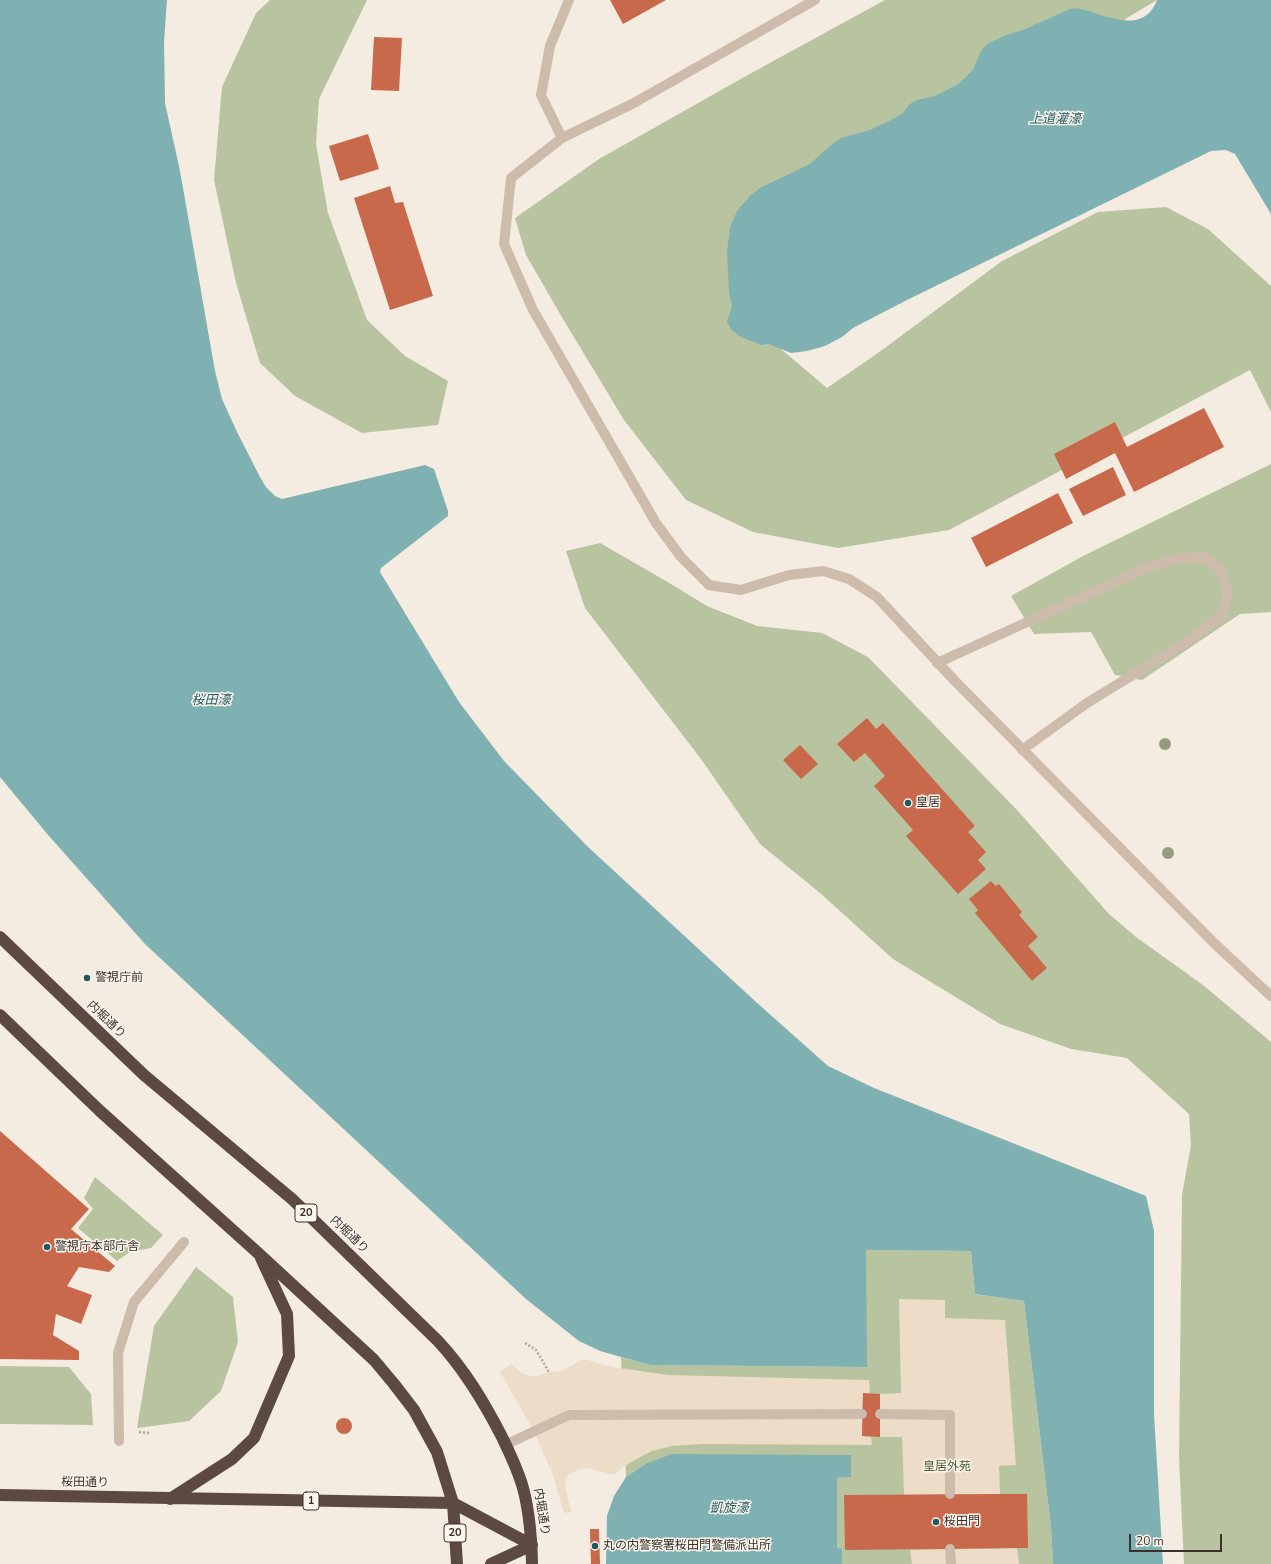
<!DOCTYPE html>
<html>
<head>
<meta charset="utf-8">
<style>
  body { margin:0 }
  #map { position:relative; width:1271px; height:1564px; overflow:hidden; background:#f4ebe1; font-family:"Nunito Sans",sans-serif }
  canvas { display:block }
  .scale { position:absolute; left:1129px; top:1534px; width:93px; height:18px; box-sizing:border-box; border:2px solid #3b302b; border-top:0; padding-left:5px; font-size:12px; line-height:14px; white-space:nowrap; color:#3b302b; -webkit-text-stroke:3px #fbf5ee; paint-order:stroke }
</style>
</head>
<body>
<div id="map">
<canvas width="1271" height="1564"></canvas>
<div class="scale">20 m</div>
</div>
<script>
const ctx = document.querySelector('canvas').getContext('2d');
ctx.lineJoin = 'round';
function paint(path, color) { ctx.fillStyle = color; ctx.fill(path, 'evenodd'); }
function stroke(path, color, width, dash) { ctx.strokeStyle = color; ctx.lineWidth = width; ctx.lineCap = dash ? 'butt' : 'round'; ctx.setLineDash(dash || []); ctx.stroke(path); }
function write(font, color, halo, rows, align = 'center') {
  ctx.font = font + ' "Nunito Sans","Noto Sans JP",sans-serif'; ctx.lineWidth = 3; ctx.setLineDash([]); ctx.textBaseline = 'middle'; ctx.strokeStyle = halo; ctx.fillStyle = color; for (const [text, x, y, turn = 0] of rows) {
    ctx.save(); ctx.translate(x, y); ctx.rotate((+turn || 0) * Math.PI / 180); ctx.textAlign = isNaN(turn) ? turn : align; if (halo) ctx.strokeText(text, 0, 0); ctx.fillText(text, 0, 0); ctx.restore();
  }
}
paint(new Path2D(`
  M 270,0 L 367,0 L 319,99 L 316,144 L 328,213 L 367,320 L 405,356 L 448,381 L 438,425 L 362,433 L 295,396 L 260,363 L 236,283 L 214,180 L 222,87 L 256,13 Z
  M 885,0 L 1157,0 L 1060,58 L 762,333 L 827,388 L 878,353 L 1002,261 L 1098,212 L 1166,207 L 1208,229 L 1271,286 L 1271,412 L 1250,370 L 949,530 L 838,548 L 753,532 L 686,500 L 624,420 L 563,319 L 526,255 L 515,218 L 599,159 L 746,76 Z
  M 1271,464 L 1271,612 L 1240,614 L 1142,680 L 1115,675 L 1091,632 L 1034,634 L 1011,596 L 1083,556 Z
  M 600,543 L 671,584 L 707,606 L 757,626 L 822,633 L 868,657 L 1018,811 L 1109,914 L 1136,937 L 1203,985 L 1271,1042 L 1271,1564 L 1184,1564 L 1179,1457 L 1182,1195 L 1191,1145 L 1189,1114 L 1127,1058 L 1071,1049 L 1000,1024 L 893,959 L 820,893 L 760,844 L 701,759 L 585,608 L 566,551 Z
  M 95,1177 L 163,1235 L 151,1248 L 130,1252 L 117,1261 L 78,1228 L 93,1209 L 84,1198 Z
  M 866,1250 L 971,1251 L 975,1294 L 1024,1301 L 1051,1527 L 1053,1564 L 842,1564 L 837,1549 L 837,1478 L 851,1477 L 851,1455 L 645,1464 L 626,1477 L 621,1357 L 650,1365 L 866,1367 Z
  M 196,1267 L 233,1297 L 238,1342 L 221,1391 L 189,1421 L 137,1428 L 154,1326 Z
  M 0,1366 L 69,1367 L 91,1394 L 93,1425 L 0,1424 Z`), '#b8c4a0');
paint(new Path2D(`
  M 899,1299 L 945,1300 L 945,1318 L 1005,1320 L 1016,1465 L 999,1466 L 1000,1494 L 904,1495 L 902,1437 L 880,1437 L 880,1394 L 901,1393 Z
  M 584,1359 L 612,1367 L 668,1375 L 869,1380 L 870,1393 L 863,1394 L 862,1436 L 871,1437 L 872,1445 L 703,1444 L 672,1446 L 652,1451 L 631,1462 L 613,1475 L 588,1468 L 577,1470 L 568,1475 L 565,1485 L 571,1512 L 564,1513 L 553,1475 L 534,1431 L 500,1372 L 511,1364 L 523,1374 L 536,1377 L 549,1372 L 562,1371 Z
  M 1017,1548 L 1019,1564 L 912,1564 L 910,1550 Z`), '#ecdcc8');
paint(new Path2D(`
  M 0,0 L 167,0 L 164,42 L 165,103 L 180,171 L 215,371 L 222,399 L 237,432 L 260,477 L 266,487 L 275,496 L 282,499 L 425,465 L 434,469 L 448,511 L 448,516 L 381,568 L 380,572 L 459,702 L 504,761 L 587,846 L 756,1002 L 828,1066 L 874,1088 L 1146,1196 L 1154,1231 L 1154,1414 L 1163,1564 L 1053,1564 L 1051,1527 L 1024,1301 L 975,1294 L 971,1251 L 866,1250 L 867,1367 L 650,1365 L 600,1351 L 579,1341 L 526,1299 L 145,944 L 49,836 L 0,777 Z
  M 1157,0 L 1271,0 L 1271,214 L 1235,154 L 1226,150 L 1211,151 L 907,300 L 853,328 L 842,337 L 825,346 L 807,351 L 791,353 L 769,344 L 761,345 L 739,336 L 731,329 L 727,322 L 732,306 L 729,293 L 727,252 L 730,227 L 737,211 L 750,196 L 760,188 L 810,164 L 831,145 L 841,138 L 870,130 L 897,117 L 902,114 L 910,104 L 917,100 L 935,96 L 957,85 L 973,70 L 981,51 L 987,44 L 1004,36 L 1023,30 L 1070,9 L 1078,8 C 1104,15 1144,36 1157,0 Z
  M 672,1454 L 851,1455 L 851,1477 L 837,1478 L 837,1548 L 842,1549 L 842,1564 L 606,1564 L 607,1516 L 614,1496 L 626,1477 L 645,1464 Z`), '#7fb0b2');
paint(new Path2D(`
  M 610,0 L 666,0 L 623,24 Z
  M 374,37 L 402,38 L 399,91 L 371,90 Z
  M 368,134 L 379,169 L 340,181 L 329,146 Z
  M 390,186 L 395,203 L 403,202 L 433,296 L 390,310 L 354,198 Z
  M 1204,408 L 1224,447 L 1134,492 L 1115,453 L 1066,479 L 1054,454 L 1115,422 L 1127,447 Z
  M 1113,467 L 1126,495 L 1083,516 L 1069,489 Z
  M 1058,493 L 1073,523 L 986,567 L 971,538 Z
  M 867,718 L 876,729 L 883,723 L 975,826 L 968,832 L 986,852 L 978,860 L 986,869 L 958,894 L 906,836 L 913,830 L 874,786 L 885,776 L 865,753 L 854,762 L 837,744 Z
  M 800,745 L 818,764 L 801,779 L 783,760 Z
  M 991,881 L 996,886 L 999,884 L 1022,912 L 1019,915 L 1038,937 L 1028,946 L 1047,968 L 1032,981 L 975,913 L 978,910 L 969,899 Z
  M 0,1131 L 89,1209 L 71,1229 L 115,1266 L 109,1272 L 79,1267 L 67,1286 L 92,1295 L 81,1324 L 56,1314 L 53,1335 L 79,1351 L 79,1360 L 0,1359 Z
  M 863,1393 L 880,1394 L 880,1437 L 862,1436 Z
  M336 1426a8 8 0 1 1 16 0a8 8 0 1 1-16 0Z
  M 1000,1494 L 1027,1494 L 1028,1548 L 845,1550 L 844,1495 Z
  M 590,1529 L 599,1529 L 600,1564 L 591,1564 Z`), '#c8694b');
stroke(new Path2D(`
  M 525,1343 L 536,1350 L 549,1372
  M 139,1432 L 149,1433`), '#b9a596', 2.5, [2, 2]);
stroke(new Path2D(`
  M 815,0 L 634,103 L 562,138 L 511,178 L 504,244 L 533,310 L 656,523 L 681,557 L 709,585 L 741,590 L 789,575 L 823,571 L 849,579 L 877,597 L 954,680 L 1214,943 L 1271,996
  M 562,138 L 541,95 L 550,46 L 569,0
  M 937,663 L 1151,566 L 1180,558 L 1205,557 L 1221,571 L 1228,592 L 1223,614 L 1190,640 L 1087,703 L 1022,750
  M 880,1414 L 950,1415 L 950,1494
  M 505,1445 L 569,1415 L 862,1414
  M 950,1549 L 951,1564`), '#cdbbac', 10);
stroke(new Path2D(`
  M 119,1441 L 118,1353 L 134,1302 L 184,1242`), '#cdbbac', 10);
stroke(new Path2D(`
  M 0,937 L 144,1075 L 292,1199 L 438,1341 C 465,1370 484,1402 502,1437 C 510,1454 518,1470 523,1488 C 529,1510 532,1541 532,1564
  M 0,1015 L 100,1111 L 258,1253 L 374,1360 L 394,1384 L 414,1410 L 437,1452 L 453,1503 L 457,1564
  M 0,1495 L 453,1503 L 532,1545
  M 170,1499 L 232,1459 L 254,1438 L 289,1356 L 287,1314 L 261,1258
  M 491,1564 L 532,1545`), '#5c4a42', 12);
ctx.fillStyle = '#969b7f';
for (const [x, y] of [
  [1165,744],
  [1168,853]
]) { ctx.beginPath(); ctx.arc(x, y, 6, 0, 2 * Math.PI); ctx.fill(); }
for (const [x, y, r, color] of [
  [908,803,4,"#1f5a5e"],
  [87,978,4,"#1f5a5e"],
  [47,1247,4,"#1f5a5e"],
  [936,1522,4,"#1f5a5e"],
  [595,1546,4,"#1f5a5e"]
]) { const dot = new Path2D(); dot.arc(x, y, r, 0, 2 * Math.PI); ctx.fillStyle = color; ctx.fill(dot); stroke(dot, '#fbf5ee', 1.5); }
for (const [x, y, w] of [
  [306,1213,22],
  [311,1501,16],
  [455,1533,22]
]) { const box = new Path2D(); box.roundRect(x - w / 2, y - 9, w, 18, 3); ctx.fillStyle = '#fbf5ee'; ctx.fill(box); stroke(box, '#3b302b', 1); }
write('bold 11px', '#3b302b', null, [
  ["20",306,1213],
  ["1",311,1501],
  ["20",455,1533]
]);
write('12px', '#3b302b', '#fbf5ee', [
  ["皇居",916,803],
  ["警視庁前",95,978],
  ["警視庁本部庁舎",55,1247],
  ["桜田門",944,1522],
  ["丸の内警察署桜田門警備派出所",603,1546]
], 'left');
write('12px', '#3b302b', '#fbf5ee', [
  ["内堀通り",106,1020,44],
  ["内堀通り",349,1235,44],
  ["桜田通り",85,1483,1],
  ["内堀通り",541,1512,81]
]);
write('12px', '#4a5a2e', '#fbf5ee', [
  ["皇居外苑",947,1467]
]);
write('italic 13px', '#1f5a5e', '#fbf5ee', [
  ["上道灌濠",1055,120],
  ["桜田濠",211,701],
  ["凱旋濠",729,1509]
]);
</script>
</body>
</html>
